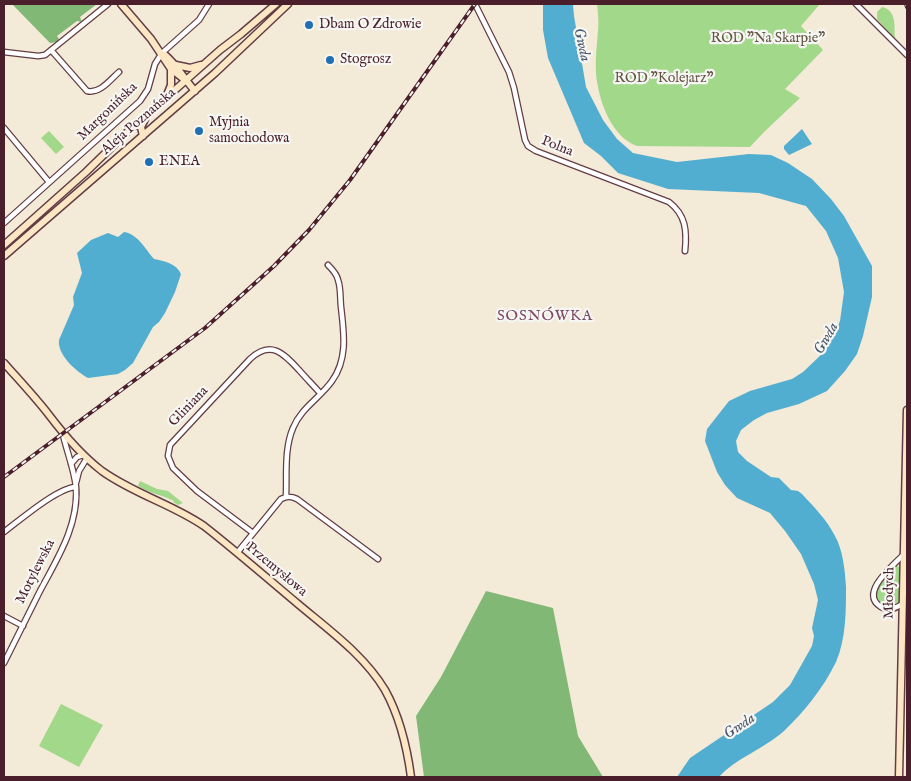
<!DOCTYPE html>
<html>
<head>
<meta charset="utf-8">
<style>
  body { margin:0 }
  #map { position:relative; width:911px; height:781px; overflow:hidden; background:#f3ead8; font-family:"IM FELL English",serif }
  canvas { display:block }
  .frame { position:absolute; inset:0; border:5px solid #4a1f2b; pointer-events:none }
</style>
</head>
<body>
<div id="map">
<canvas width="911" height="781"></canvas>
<div class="frame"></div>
</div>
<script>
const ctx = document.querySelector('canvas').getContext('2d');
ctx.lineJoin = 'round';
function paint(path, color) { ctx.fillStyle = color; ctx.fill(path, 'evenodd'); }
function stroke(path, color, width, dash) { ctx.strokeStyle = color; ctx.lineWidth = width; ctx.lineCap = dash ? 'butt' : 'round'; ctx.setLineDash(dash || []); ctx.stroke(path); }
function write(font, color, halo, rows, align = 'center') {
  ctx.font = font + ' "IM FELL English",serif'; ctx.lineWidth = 4.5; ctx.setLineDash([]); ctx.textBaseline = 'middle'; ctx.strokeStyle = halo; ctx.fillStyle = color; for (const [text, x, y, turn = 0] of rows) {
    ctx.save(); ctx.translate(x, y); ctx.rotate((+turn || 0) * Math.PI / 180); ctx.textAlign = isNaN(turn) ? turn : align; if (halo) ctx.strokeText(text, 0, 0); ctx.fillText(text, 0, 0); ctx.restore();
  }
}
paint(new Path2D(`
  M 597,4 L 820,4 L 801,26 L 823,50 L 785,89 L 800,98 L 763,133 L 750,147 L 637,146 C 611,137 598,99 596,73 C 595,59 597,45 598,31 C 599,22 598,13 597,4 Z
  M 882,7 C 897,10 894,26 895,39 L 877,19 L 877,12 Z
  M 49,131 L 64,147 L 56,154 L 41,138 Z
  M 140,481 L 157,489 L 168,491 L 183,503 L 178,505 L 173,502 L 174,501 C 162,495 149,493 138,486 Z
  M 896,566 L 900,567 L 900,599 L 898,603 L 888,606 L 882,605 L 877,598 L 877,587 L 885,577 L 889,578 L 893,573 L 893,569 Z
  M 61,704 L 103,725 L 79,767 L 39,746 Z`), '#a2d889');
paint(new Path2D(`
  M 12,4 L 97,4 L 80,17 L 82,22 L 77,21 L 57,36 L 59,39 L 57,42 L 50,43 Z
  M 486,591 L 553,608 L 578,736 L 603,777 L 424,777 L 416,716 L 441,677 Z`), '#81b875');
paint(new Path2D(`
  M 543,4 L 573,4 L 574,16 L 586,87 L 603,120 L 617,139 L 633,153 L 677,162 L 749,154 L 771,155 L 788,163 L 812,179 L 831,199 L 844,216 L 872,266 L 872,297 L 863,336 L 857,354 L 845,371 L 827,391 L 799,404 L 767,413 L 754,420 L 741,430 L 736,441 L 738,452 L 747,461 L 771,477 L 779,478 L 791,490 L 798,491 L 802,494 C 814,507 827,520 835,536 C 843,550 845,571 846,587 C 846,612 846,639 836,662 C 824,687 804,712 784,731 C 764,749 736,758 719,777 L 677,777 L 690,758 L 773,702 L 790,685 L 812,646 L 814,636 L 812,628 L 818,600 L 814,584 L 801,554 L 785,531 L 770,513 L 737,498 L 725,485 L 717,472 L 705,441 L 707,429 L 729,401 L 750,391 L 792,379 L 803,372 L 823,353 L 832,339 L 840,321 L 844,292 L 838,258 L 826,231 L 806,206 L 759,193 L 668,189 L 618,173 L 601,156 L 584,143 L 548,58 L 543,30 Z
  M 802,129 L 812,144 L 789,155 L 784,149 L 784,146 Z
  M 124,232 C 138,234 145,249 154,259 C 164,261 176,263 181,274 L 175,292 L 165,313 L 159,322 L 153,327 L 133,363 L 125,370 L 118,374 L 88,378 C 77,372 57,355 59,340 L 74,305 L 73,297 L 82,273 L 77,253 L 91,240 L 108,233 L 118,237 Z`), '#52aed0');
const street = new Path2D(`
  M 475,4 L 509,72 L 514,88 L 525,140 L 528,146 L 536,151 L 669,202 C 686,215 687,231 685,251
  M 856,4 L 907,55
  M 51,50 L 87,91 C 100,94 110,80 119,72
  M 4,52 L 38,56 L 45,55 L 108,4
  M 4,128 L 49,182
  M 4,223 L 140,101 L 148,89 L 155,64 L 162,53 L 199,20 L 209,4
  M 71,464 L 77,457 L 83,455
  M 76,483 L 79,471 L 87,458
  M 286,496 C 287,474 284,449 293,428 C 301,408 320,398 332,381 C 348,359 344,333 341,307 C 340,298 341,288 338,280 C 337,274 332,269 328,265
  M 4,532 C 20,520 57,488 76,487
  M 253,533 L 197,491 L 173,468 L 168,456 L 170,445 L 250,359 C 271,339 284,354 299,370 C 306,378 313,385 320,393
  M 237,553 L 281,499 C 287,496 291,496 297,499 L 378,559
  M 903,604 C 895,608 889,612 881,607 C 858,593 894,565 904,554
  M 4,616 L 23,626
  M 4,663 C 16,639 28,615 40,591 C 57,559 79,525 76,487 C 74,469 67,452 63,435`);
const secondary = new Path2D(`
  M 121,4 L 151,39 L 171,69 L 185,80
  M 165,55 C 177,65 184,79 195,91
  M 176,65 L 190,68 L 201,65
  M 167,95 L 171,85 L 171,69
  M 143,136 L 141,127 L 145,119
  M 4,245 L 86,172 L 124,135 L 220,50 L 241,34 L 276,4
  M 4,256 L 215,73 L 288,4
  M 4,363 C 19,380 35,397 49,415 C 65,436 81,455 102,471 C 134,494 172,504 204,526 C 236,551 267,578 298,604 C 329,630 364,655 385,690 C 400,717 407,747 411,777
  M 899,777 L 907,410`);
stroke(street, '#633d45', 7);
stroke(secondary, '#633d45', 9);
stroke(street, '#fff', 4.5);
stroke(secondary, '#fbe7c3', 6);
const rail = new Path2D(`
  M 906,4 L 907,7
  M 4,477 L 205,328 L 274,266 L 309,230 L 350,180 L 475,4`);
stroke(rail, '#4a1f2b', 4);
stroke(rail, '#f6f6f2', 2, [5.5]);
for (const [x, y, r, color] of [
  [309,25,5,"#1f6fb2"],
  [330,60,5,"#1f6fb2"],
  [199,131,5,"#1f6fb2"],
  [149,162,5,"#1f6fb2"]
]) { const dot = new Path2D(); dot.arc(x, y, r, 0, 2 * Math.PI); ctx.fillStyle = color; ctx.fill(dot); stroke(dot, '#f6f6f2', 2); }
write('14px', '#4a1f2b', '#f6f6f2', [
  ["Dbam O Zdrowie",319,25],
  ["Stogrosz",340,60],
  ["Myjnia",209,123],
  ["samochodowa",209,139],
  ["ENEA",159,162]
], 'left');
write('14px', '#645647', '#f6f6f2', [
  ["ROD \"Na Skarpie\"",768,39],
  ["ROD \"Kolejarz\"",664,79]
]);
write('14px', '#4a1f2b', '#f6f6f2', [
  ["Margonińska",108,112,-44],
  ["Aleja Poznańska",139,122,-41],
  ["Polna",557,147,22],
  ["Gliniana",189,407,-46],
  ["Przemysłowa",276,570,40],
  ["Motylewska",36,572,-63],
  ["Młodych",890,593,-89]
]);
write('italic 15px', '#4d586d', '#f6f6f2', [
  ["Gwda",581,45,77],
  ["Gwda",827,339,-60],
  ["Gwda",740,727,-34]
]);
ctx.letterSpacing = '1px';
write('15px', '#7d4964', '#f6f6f2', [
  ["SOSNÓWKA",545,317]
]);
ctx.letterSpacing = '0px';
</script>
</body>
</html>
